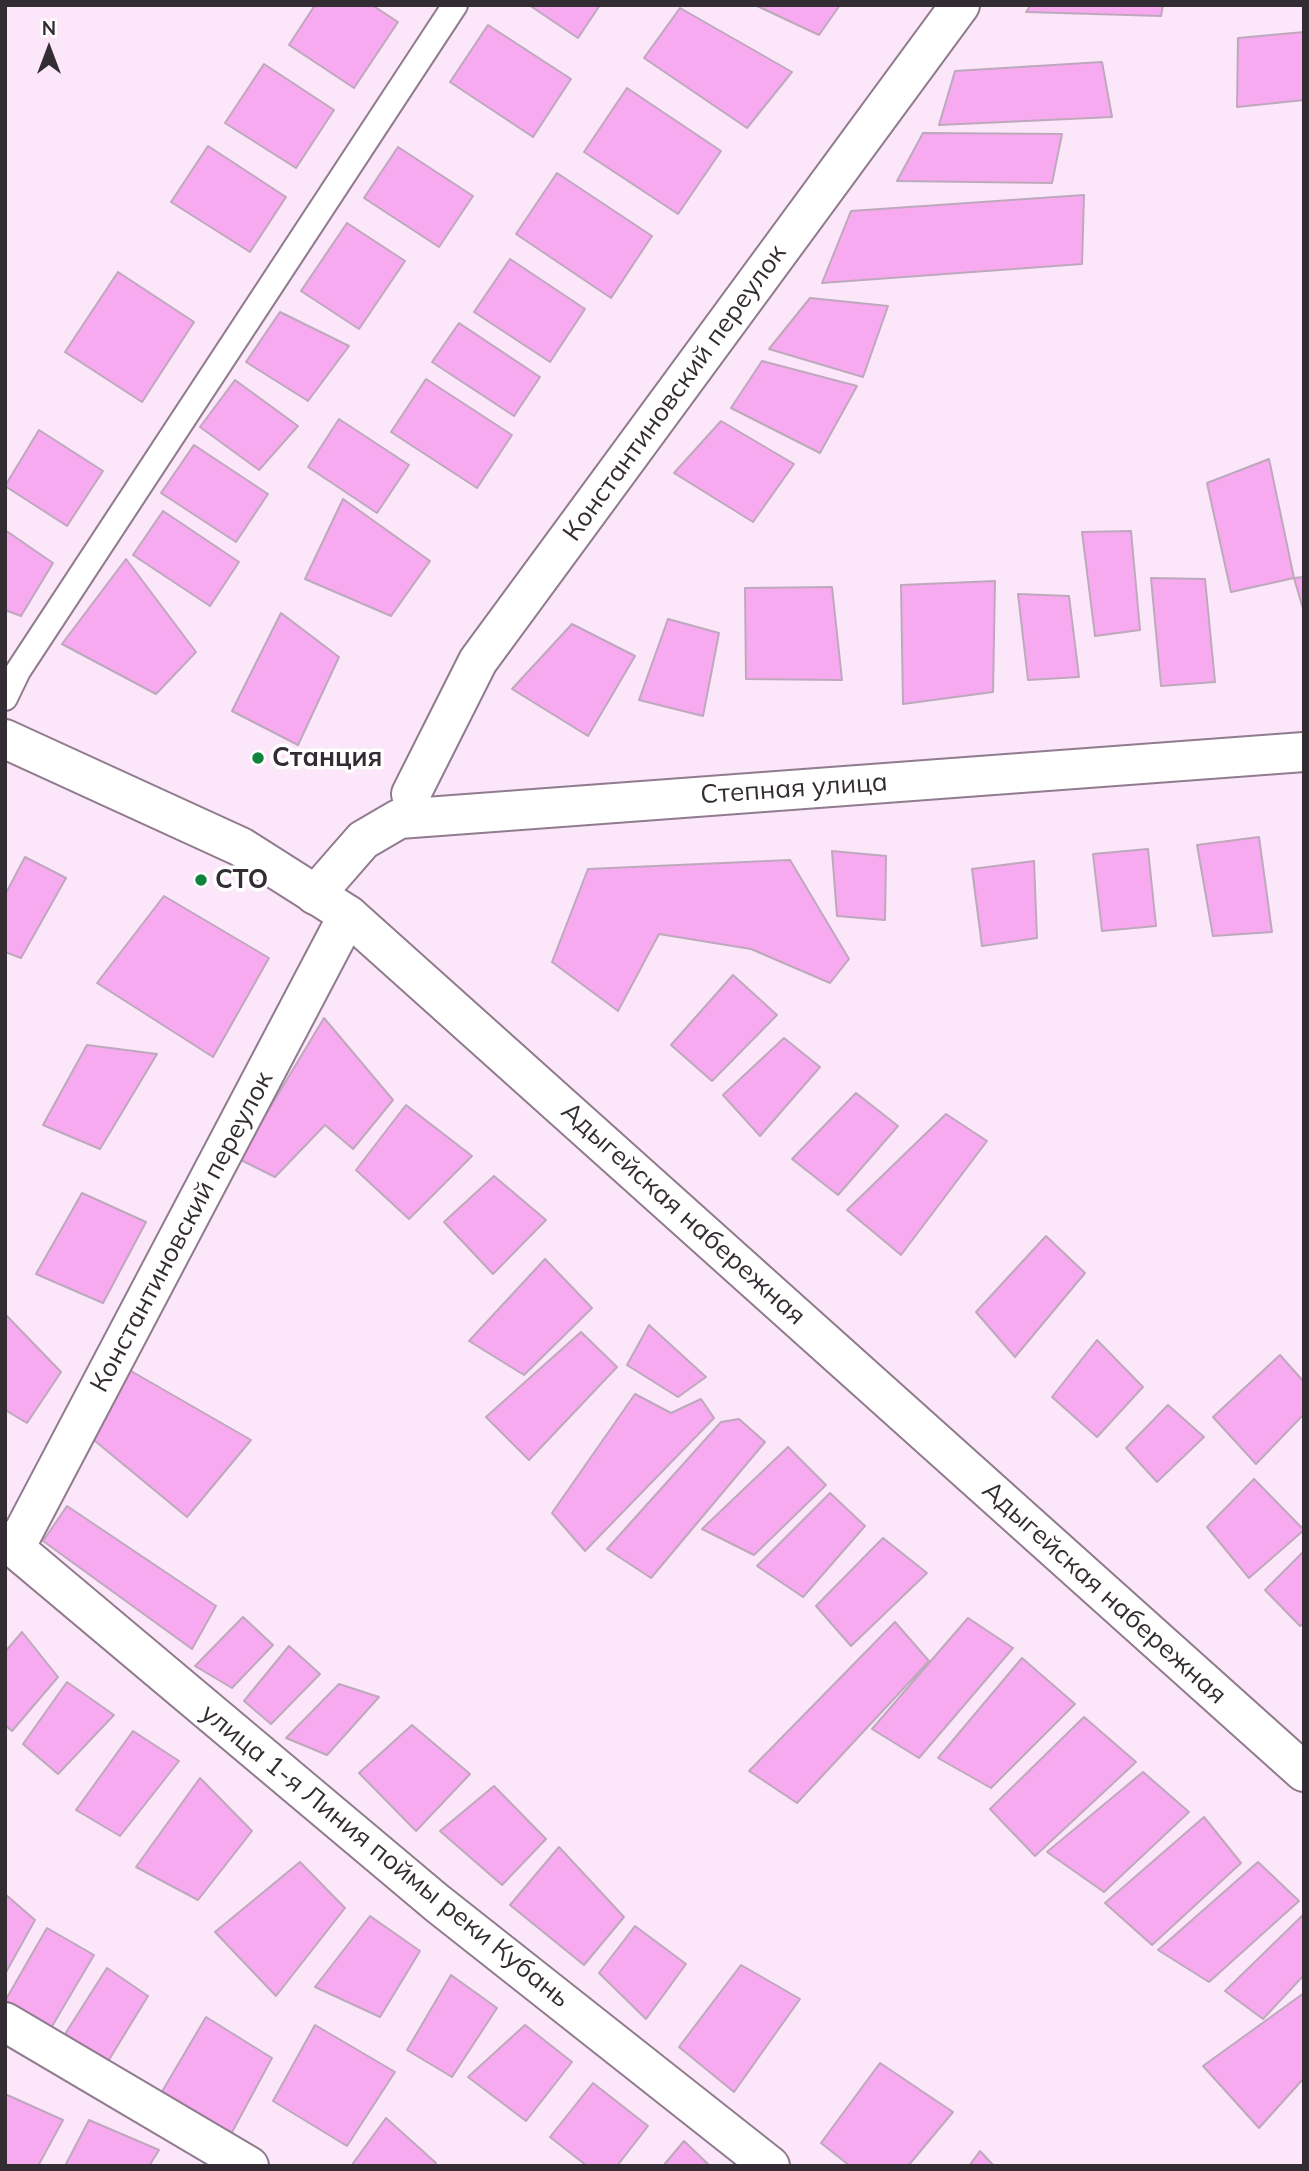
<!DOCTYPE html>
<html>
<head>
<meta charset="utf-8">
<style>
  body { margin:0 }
  #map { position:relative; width:1309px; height:2171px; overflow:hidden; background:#fce6f9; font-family:Mulish,sans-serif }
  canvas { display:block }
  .frame { position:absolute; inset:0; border:7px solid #342c33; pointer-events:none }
  .north { position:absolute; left:14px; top:14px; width:70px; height:70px; -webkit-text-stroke:5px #fff; paint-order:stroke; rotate:0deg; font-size:19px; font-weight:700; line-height:28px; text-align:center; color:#342c33 }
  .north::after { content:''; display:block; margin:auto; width:24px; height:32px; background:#342c33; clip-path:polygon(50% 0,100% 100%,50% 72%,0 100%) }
</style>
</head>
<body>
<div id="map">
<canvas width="1309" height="2171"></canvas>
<div class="frame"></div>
<div class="north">N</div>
</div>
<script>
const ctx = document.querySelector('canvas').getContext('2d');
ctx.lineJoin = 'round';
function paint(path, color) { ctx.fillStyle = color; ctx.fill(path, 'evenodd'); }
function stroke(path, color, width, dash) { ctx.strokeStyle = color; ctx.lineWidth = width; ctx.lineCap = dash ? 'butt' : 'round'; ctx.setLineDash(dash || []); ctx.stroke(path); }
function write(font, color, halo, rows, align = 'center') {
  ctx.font = font + ' Mulish,sans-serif'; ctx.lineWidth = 7; ctx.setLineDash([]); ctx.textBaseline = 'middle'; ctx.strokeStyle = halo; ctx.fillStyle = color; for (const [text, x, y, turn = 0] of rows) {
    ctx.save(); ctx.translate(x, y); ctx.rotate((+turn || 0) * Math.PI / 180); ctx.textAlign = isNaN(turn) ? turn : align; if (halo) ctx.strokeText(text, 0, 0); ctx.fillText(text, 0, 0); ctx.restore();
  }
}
const building = new Path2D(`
  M 315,5 L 372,5 L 398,22 L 354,88 L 289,45 Z
  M 529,5 L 600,5 L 578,38 Z
  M 755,5 L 840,5 L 819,35 Z
  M 1031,5 L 1163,5 L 1161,16 L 1026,12 Z
  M 680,8 L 792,72 L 747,128 L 644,58 Z
  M 488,25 L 571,79 L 533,137 L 450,82 Z
  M 1304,32 L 1304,100 L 1237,107 L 1238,38 Z
  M 1102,62 L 1112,117 L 939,125 L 955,71 Z
  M 264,64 L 334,110 L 296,168 L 225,123 Z
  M 627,88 L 721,151 L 678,214 L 584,152 Z
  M 923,133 L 1062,134 L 1052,183 L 897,181 Z
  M 208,146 L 286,197 L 250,252 L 171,202 Z
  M 398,147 L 473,196 L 439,247 L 364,198 Z
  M 557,173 L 652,236 L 611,298 L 516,234 Z
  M 1084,195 L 1082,264 L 822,283 L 851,211 Z
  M 347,223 L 405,261 L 359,329 L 301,291 Z
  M 510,259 L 585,309 L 550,362 L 474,312 Z
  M 118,272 L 194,322 L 142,402 L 65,352 Z
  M 810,298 L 888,306 L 863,377 L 769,349 Z
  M 280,312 L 349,346 L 308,401 L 246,362 Z
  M 459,323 L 540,377 L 514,416 L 432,362 Z
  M 762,361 L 857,386 L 820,453 L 731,408 Z
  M 426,379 L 512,435 L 477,488 L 391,432 Z
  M 235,380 L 298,426 L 259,470 L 200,427 Z
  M 339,419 L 409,465 L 377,513 L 308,467 Z
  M 721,421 L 794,464 L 753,522 L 674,473 Z
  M 39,430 L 103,471 L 67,526 L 5,486 Z
  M 194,445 L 268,494 L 236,542 L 161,493 Z
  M 1269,459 L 1294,578 L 1231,592 L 1207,483 Z
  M 343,499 L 430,561 L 391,616 L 305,579 Z
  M 163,511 L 239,562 L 210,606 L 133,555 Z
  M 5,530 L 53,563 L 21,616 L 5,610 Z
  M 1131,531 L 1140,630 L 1095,636 L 1082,532 Z
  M 126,559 L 196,652 L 156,694 L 62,644 Z
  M 1304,577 L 1304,612 L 1294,578 Z
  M 1151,578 L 1205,579 L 1215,682 L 1161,686 Z
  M 995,581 L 993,692 L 903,704 L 901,585 Z
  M 832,587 L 842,680 L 746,679 L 745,588 Z
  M 1018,594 L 1069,596 L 1079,677 L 1028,680 Z
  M 281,613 L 339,657 L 298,745 L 232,711 Z
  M 668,619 L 719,633 L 703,716 L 639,700 Z
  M 572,624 L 635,656 L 588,736 L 512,689 Z
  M 1259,837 L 1272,932 L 1213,936 L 1197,845 Z
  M 1148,849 L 1156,926 L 1102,931 L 1093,854 Z
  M 832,851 L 886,856 L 885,920 L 837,916 Z
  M 25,857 L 66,878 L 21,958 L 5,952 L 5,895 Z
  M 790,860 L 849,959 L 830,983 L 751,949 L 659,934 L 618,1011 L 552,962 L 588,869 Z
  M 1034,861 L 1037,938 L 982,946 L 972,869 Z
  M 164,896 L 269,958 L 213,1057 L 97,983 Z
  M 733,975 L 777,1015 L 712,1081 L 671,1045 Z
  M 324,1018 L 393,1100 L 353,1149 L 325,1125 L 275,1177 L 239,1159 Z
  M 784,1038 L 820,1067 L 760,1136 L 723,1095 Z
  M 87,1045 L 157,1054 L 100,1149 L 43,1125 Z
  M 856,1093 L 898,1126 L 838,1195 L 792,1159 Z
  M 406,1105 L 472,1156 L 409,1219 L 356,1170 Z
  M 946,1114 L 987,1141 L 901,1255 L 847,1210 Z
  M 494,1176 L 546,1220 L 493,1274 L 444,1222 Z
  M 82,1193 L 146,1222 L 103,1303 L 36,1274 Z
  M 1046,1236 L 1085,1273 L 1015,1357 L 976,1312 Z
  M 545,1259 L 592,1308 L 524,1375 L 469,1341 Z
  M 5,1314 L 61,1372 L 27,1423 L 5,1410 Z
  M 649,1325 L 706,1377 L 678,1397 L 627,1365 Z
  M 581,1332 L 617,1367 L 529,1460 L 486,1417 Z
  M 1097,1340 L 1143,1387 L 1097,1437 L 1052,1397 Z
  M 1280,1355 L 1304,1382 L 1304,1414 L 1256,1464 L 1213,1417 Z
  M 124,1367 L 251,1440 L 187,1517 L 89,1436 Z
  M 635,1394 L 671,1413 L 701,1399 L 714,1418 L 585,1551 L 552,1513 Z
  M 1168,1405 L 1204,1437 L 1157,1482 L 1126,1448 Z
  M 739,1419 L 765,1442 L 651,1578 L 607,1549 L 721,1422 Z
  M 788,1447 L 826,1485 L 754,1555 L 702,1529 Z
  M 1254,1479 L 1304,1530 L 1249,1578 L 1207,1527 Z
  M 830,1493 L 865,1526 L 803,1597 L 757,1566 Z
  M 67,1506 L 216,1606 L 192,1649 L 43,1541 Z
  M 883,1538 L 927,1573 L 851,1646 L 816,1606 Z
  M 1304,1551 L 1304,1623 L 1300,1626 L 1265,1590 Z
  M 243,1617 L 273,1645 L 232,1688 L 195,1666 Z
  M 968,1618 L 1013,1648 L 919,1758 L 872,1729 Z
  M 895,1622 L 929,1661 L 797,1803 L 749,1771 Z
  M 22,1632 L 58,1677 L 12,1731 L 5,1725 L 5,1652 Z
  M 289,1646 L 320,1674 L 271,1724 L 244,1701 Z
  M 1022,1658 L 1075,1704 L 991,1788 L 938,1758 Z
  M 67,1682 L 114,1715 L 58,1774 L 23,1744 Z
  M 339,1684 L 379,1697 L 327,1755 L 286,1738 Z
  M 1084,1717 L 1136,1762 L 1035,1856 L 990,1809 Z
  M 412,1725 L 470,1774 L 416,1831 L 359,1773 Z
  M 133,1731 L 179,1761 L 120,1836 L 76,1810 Z
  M 1143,1772 L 1189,1812 L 1104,1892 L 1047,1852 Z
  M 200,1778 L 252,1831 L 198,1900 L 136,1867 Z
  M 494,1786 L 546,1839 L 502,1885 L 440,1831 Z
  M 1204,1817 L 1241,1863 L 1152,1945 L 1105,1903 Z
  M 559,1847 L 624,1917 L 584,1965 L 510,1905 Z
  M 300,1862 L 345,1908 L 276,1996 L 215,1932 Z
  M 1258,1862 L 1299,1901 L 1209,1982 L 1158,1950 Z
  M 5,1894 L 35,1920 L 5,1974 Z
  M 1304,1914 L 1304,1975 L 1263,2019 L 1225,1991 Z
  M 370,1916 L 420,1951 L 380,2017 L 315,1987 Z
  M 635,1926 L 686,1964 L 646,2019 L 599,1973 Z
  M 47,1928 L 94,1955 L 51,2028 L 5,2001 Z
  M 741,1965 L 800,1999 L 734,2092 L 679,2047 Z
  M 107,1968 L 148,1996 L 107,2063 L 65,2034 Z
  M 451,1975 L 497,2008 L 452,2077 L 407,2050 Z
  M 1304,1993 L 1304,2078 L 1259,2128 L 1203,2066 Z
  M 206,2017 L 272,2058 L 231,2134 L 160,2095 Z
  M 315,2025 L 395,2072 L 347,2146 L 273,2101 Z
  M 525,2025 L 572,2062 L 526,2121 L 468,2077 Z
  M 880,2063 L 953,2112 L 908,2166 L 850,2166 L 821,2143 Z
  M 593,2083 L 648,2126 L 617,2166 L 587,2166 L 550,2137 Z
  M 5,2094 L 63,2120 L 38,2166 L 5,2166 Z
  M 386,2118 L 436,2163 L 434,2166 L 351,2166 Z
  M 89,2120 L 159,2150 L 149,2166 L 65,2166 Z
  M 684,2141 L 710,2166 L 663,2166 Z
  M 980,2151 L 994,2166 L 969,2166 Z`);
paint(building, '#f8aaf1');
stroke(building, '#bea9bc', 2);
const lane = new Path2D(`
  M 5,698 L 18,671 L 455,5`);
const street = new Path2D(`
  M 411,794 L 478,661 L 960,5
  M 315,895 L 363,840 L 399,819 L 1304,752
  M 5,1540 L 437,1903 L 770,2166
  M 15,1548 L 348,915
  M 5,2022 L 249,2166`);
const secondary = new Path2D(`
  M 5,739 L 241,847 L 348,915 L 1304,1772`);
stroke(lane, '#907c8e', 28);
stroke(street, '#907c8e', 42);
stroke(secondary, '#907c8e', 42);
stroke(lane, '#fff', 24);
stroke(street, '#fff', 38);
stroke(secondary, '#fff', 38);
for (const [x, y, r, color] of [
  [258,758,7,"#0f843c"],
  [201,880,7,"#0f843c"]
]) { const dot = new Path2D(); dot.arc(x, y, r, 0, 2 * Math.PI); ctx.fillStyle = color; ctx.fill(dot); stroke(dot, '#fff', 2.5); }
write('26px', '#342c33', '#fff', [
  ["Константиновский переулок",675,393,-54],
  ["Степная улица",794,789,-4],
  ["Адыгейская набережная",683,1214,42],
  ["Константиновский переулок",182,1232,-62],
  ["Адыгейская набережная",1104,1593,42],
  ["улица 1-я Линия поймы реки Кубань",385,1856,39]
]);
write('bold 26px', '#342c33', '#fff', [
  ["Станция",272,758],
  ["СТО",215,880]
], 'left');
</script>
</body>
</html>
